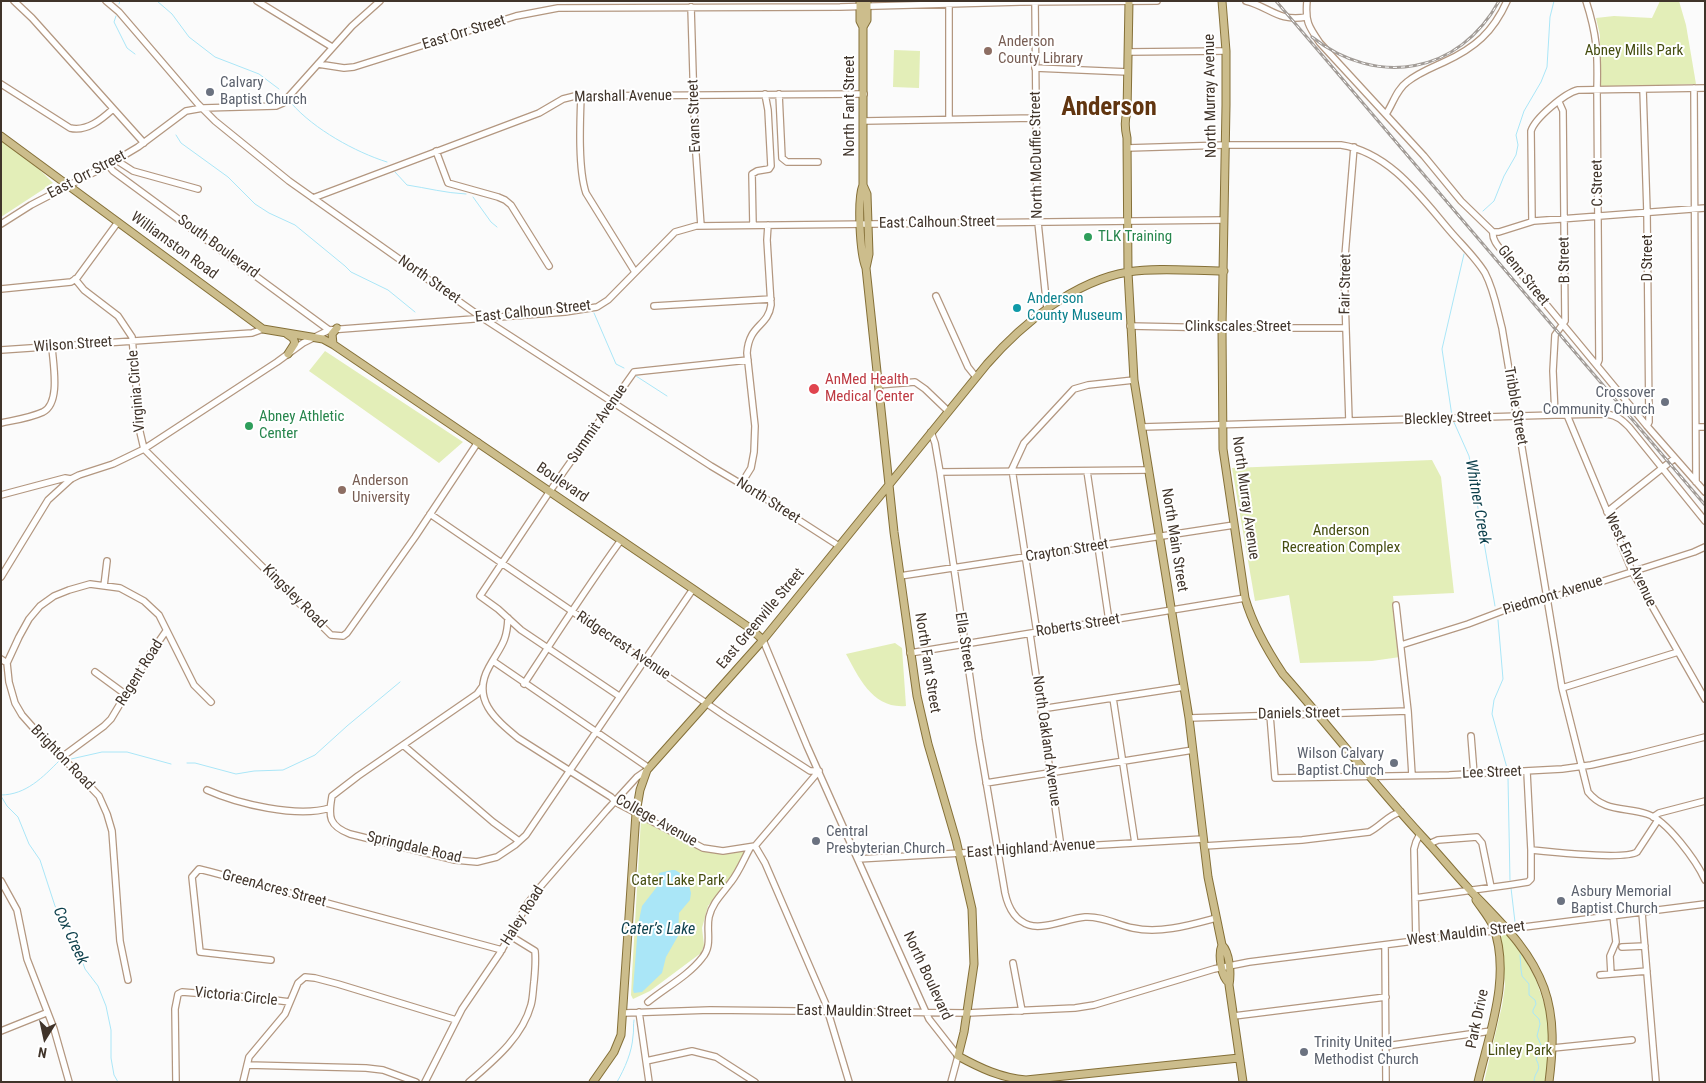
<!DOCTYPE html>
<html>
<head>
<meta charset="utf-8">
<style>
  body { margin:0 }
  #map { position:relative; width:1706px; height:1083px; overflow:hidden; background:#fbfbfb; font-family:"Roboto Condensed",sans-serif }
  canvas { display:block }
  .frame { position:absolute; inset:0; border:2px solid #40342a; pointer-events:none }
  .north { position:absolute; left:20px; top:1013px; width:50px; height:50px; -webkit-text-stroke:4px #fff; paint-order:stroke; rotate:190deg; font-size:14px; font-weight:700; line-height:20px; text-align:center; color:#40342a }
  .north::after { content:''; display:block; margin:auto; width:18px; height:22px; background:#40342a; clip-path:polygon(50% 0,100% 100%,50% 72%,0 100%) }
</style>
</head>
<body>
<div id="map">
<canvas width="1706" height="1083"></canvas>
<div class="frame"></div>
<div class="north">N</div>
</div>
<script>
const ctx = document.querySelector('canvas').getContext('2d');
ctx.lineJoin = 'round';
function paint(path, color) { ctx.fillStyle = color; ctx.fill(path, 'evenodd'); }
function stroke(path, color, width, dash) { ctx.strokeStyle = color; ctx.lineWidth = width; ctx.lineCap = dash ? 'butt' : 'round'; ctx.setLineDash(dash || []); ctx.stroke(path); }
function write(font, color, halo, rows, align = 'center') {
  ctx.font = font + ' "Roboto Condensed",sans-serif'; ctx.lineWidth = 4; ctx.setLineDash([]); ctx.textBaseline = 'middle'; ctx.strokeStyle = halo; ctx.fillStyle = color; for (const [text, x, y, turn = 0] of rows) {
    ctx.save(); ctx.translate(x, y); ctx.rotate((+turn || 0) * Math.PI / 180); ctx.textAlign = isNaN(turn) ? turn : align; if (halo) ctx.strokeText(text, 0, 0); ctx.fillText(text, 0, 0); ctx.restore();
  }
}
paint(new Path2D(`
  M 1660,1 L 1679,1 L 1686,25 L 1696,84 L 1600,88 L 1600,35 L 1596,18 L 1614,16 L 1652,18 Z
  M 894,50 L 920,51 L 919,88 L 893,87 Z
  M 1,135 L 18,148 L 53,183 L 1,217 Z
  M 325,351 L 463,442 L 439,463 L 309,371 Z
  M 1432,460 L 1441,477 L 1454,593 L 1393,596 L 1400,657 L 1372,661 L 1300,663 L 1289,595 L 1255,601 L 1232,468 Z
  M 895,643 L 902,648 L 906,706 C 873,709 859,678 846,654 Z
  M 641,819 C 674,836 705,856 743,851 L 745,853 L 733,875 L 708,906 L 702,928 L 704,945 L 701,953 L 650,991 L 633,999 L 631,995 L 632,975 Z
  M 1503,935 L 1507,935 L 1524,957 L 1536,980 L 1547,1012 L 1549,1047 L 1545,1082 L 1484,1082 L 1502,1006 L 1505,986 L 1501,937 Z`), '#e3eeb8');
paint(new Path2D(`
  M 672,870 L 675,870 L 687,877 L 691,893 L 690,900 L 679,913 L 678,936 L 666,957 L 662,973 L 642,992 L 634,993 L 633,990 L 638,925 L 642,906 L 656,888 L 659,873 Z`), '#aae6f7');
stroke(new Path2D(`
  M 157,1 L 172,14 L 189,37 L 215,57 L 259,74 L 279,89
  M 119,4 L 120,1
  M 116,16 L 114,22 L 127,48 L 135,54
  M 292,104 C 314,129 355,152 387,162
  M 176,135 L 181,143 L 228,177 L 255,204 L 269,213 L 295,225 L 345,266 L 351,272 L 388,290 L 415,312
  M 395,172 L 407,185 C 427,188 445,193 466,194
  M 473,197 L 491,222 L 497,227
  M 1483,211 L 1494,201 L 1504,176 L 1516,155 L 1518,145 L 1516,135 L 1524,111 L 1541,82 L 1547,67 L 1550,17 L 1554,1
  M 594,313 L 616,364 L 624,368
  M 636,376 L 667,396
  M 1452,416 L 1442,349 L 1464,254
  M 1453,420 L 1469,456 L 1495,606
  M 1498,620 L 1503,679 L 1494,700 L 1492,714 L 1507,768
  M 71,759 L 102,752 L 127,752 L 171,764
  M 187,763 L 195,763 L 236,774 L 254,771 L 283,770 L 315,755 L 347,726 L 400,682
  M 1508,778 L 1510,880
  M 1,795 C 26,795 43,777 59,761
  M 1,796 L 7,806 L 18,817 L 29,844 L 40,860 L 55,906 L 73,935 L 85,969 L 98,986 L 106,1006 L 111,1030 L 111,1058 L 114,1075 L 118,1082
  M 1511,888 L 1515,922
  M 1520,955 L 1521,969 L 1522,976 L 1529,984 L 1529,995 L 1535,1000 L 1536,1004 L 1533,1010 L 1533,1013 L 1539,1019 L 1540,1024 L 1537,1036 L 1541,1045 L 1541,1049 L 1536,1059 C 1543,1072 1534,1070 1534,1082
  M 617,1082 C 625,1068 632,1052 633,1036 C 634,1031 633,1025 634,1020`), '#aae6f7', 1);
const minor = new Path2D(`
  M 14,1 L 32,18 L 144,143
  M 106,1 L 119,12 L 198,104 L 215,121 L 289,181 L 481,317 L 711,466 L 763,497 L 839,546
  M 257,1 L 332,47
  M 949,1 L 949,119
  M 1035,1 L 1037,213 L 1047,309
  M 1246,1 C 1270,7 1278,22 1306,17
  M 1307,1 C 1305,22 1309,27 1320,43 L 1424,156 L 1461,201 L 1493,232 C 1492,239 1497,245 1502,251 L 1647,426 L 1705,492
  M 1586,1 C 1597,35 1598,54 1597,90 L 1599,360 L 1597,365
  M 691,7 L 695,140 L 701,226
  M 1128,52 L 1226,51
  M 318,64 L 344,68 L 354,67 L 516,16 L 558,8 L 840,7 L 1020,2 L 1157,1
  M 1035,68 L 1128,72
  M 1,84 L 70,128 C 87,132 102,119 113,109
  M 1694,88 L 1696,482
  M 1643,89 L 1647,212 L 1649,422 L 1647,426
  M 779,94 L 782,158 L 787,162 L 818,162
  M 581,96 C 580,122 578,169 586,193 L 635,272
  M 1386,114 C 1393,104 1396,90 1407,82 C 1418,73 1431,68 1444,62 C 1475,48 1493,32 1507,1
  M 864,121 L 1035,118
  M 1127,148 L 1226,145 L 1341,145 C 1389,152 1421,197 1450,231 C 1461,244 1476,258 1485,273 C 1494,290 1497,309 1502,328 L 1562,688 L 1588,792 C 1604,812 1625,807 1647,814 C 1667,820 1697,862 1705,880
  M 436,151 L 448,183 L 498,197 L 505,200 L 511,205 L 549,266
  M 116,160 L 133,171 L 198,189
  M 108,165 L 113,171 L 329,330
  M 313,198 L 539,113 L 563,99 L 575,96 L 864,94
  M 1532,221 L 1531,131 C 1535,118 1565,93 1578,90 L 1705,88
  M 1,224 L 31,205 L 108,165 L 138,147 L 186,111 L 203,108 L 276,106 L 283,103 L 352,26 L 380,1
  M 753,225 L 752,174 L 757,171 L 769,169 L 771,166 L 768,110 L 765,94
  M 1493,232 L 1499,232 L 1534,221 L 1705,208
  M 75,279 L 84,290 L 118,316 L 132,337 L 140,432 L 144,449 L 331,635 L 343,636 L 347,633 L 415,537 L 478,442
  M 1,289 L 71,282 L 77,278 L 118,222
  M 936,296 L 968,367 L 976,377
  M 654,306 L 771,299
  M 1130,326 L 1222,328 L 1345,328
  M 1,350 L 252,333 L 263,329
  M 878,385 L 915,382 L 925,389 L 948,411
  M 1555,415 L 1553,371 L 1555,335 L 1565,321 L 1563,111 L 1559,102
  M 1567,415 L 1632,571 L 1705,699
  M 1349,421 L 1344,268 L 1354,147
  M 1,423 C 15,420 30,418 43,412 C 61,403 53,364 52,347
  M 1142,427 L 1555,415 L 1607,414 C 1618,416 1622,420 1629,427 L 1705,521
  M 1696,427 L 1705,427
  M 931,432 L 935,443 L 940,472 L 979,740 L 1005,893 C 1008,907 1014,920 1029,925 C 1044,930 1069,918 1085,917 C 1103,916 1117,925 1133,928 C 1160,934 1190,925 1216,918
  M 1087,471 L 1109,621
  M 940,472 L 1149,470
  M 741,484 L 751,468 L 754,452 L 755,426 L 747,353 C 749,324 768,327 771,305 L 767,240 L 768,225
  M 1,495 L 65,478 L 71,479
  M 1607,512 L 1675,458
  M 430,514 L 725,716 L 810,771 L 819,771
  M 900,576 L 1234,525
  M 1,577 L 48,500 L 71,479 L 79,475 L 113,464 L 144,449 L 277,362 L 303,343 L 329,330 L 565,312 L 597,307 L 608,300 L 675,232 L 696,226 L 1224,220
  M 104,586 L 107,561
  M 1396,605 L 1408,711 L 1412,775
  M 508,618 C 507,643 500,647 489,667 C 471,699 495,719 518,738 L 611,797 L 617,803 L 703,848 L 723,851 L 755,846
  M 1037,633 L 1012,469 L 1024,443 L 1074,389 L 1088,385 L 1134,380
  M 1030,634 L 1061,847
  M 763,640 L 807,746 L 929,1019 L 958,1056 L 951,1082
  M 1401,645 L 1468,624 L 1518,605 L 1547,599 L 1694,552 L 1705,547
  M 910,653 L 1245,598
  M 1,659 L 7,663 L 9,682 L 15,703 L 22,715 L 45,741 L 62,757 L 99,796 L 107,814 L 112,831 L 120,941 L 128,980
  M 493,661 L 649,768
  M 7,663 L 19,637 L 29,619 L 40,606 L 54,596 L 69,590 L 90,584 L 120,588 L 144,601 L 159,615 L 194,685 L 211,702
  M 95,672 L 125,694
  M 524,684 C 556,635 587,587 621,540
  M 482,687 L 477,694 L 358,776 L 332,796 C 328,817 329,826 350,834 L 455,860 L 477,862 L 497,857 L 515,845 L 526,835 L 693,589
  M 1562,688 L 1678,652
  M 619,696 L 521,630 L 498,609 L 480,596 L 550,491 L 634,372 L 748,360
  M 1113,698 L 1135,843
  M 1041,709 L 1184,687
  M 1270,715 L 1275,778 L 1449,775 L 1562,769 L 1591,765 L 1631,756 L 1705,737
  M 1189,718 L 1408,711
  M 1471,736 L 1474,774
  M 403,745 L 493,822 L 519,841
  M 62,757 L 104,726 L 111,719 L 150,654 L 166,631
  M 986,783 L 1193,750
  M 207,790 C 238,804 297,818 330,808
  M 1653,817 L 1659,813 L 1705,801
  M 1429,844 L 1438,840 L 1477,837 L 1482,843 L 1491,887
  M 755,846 L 765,863 L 825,1002 L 849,1082
  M 755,846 L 819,771
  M 1204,846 L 1302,840 L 1369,832 C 1380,827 1389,814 1401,812
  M 1531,850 C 1550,852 1625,860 1637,852 L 1658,820
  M 858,859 L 1203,839
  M 1,881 L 17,910 L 27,959 L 54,1029 L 69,1082
  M 1415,898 L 1509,885 L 1528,882 L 1531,879 L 1531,850 L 1527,772
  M 1642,913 L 1656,1082
  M 1416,941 L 1414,849 L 1416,842 L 1420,834
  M 1385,945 L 1386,1082
  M 1622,947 L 1645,946
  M 271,960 L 200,952 L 192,877 L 199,869 L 211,872 L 502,950
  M 1013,963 L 1022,1011
  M 1611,974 L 1610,956 L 1616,942 L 1613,916
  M 1600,975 L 1647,971
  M 648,1002 C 665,988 688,976 702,958 C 713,945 706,932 709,917 C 712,903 723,893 731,882 C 739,872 744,859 750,848
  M 639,1012 L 649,1082
  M 624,1013 L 710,1010 L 967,1013 L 1075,1008 L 1094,1005 L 1214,969 L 1249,962 L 1705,904
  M 1234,1016 L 1386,997
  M 1,1031 L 46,1013
  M 1386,1046 L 1491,1031
  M 1553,1048 L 1632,1040
  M 646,1061 L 692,1051 L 716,1057 L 755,1082
  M 247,1065 L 366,1068 L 383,1070 L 416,1082
  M 176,1082 L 175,1009 L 178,994 L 182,992 L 258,998 L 290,1002
  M 243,1082 L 249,1057 L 285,1014 L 298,983 L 305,977 L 315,978 L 338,984 L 456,1020
  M 425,1082 L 462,1009 L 500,953 L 528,903 L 541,886 L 606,811 L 637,777 L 647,770
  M 469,1082 C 493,1061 522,1038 531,1005 C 533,998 533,989 534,982 C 535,971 536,962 535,951 L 509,935`);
const major = new Path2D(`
  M 860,1 L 860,21 L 863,27 L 863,185 C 857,200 860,253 866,268 L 894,532 L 917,696 L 928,744 L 956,840 L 972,909 L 974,964 L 964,1032 L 958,1056 C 980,1068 1001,1078 1026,1080 L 1239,1058
  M 1129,1 L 1127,113 C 1124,121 1125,129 1127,138 L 1128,272 L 1134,380 L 1189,718 L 1208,877 L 1222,945 C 1230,953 1231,974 1229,985 L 1243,1082
  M 1222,1 L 1226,51 L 1226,105 L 1222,328 L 1223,449 L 1245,598 C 1253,626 1267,650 1283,674 C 1330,727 1373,783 1421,835 C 1438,853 1453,872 1469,889 C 1498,920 1529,947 1544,988 C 1555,1019 1553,1050 1549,1082
  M 863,27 L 867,20 L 867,1
  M 1,136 L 263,329 L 323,339 L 334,345 L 693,589 L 751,629 L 763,640
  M 863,185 L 867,194 L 869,254 L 866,268
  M 287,334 L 293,338 L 295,343 L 288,354
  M 333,344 L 332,334 L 337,328
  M 1476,900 C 1482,909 1489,917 1493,926 C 1512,975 1489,1034 1478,1082
  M 1222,945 C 1218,954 1221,977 1229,983
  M 593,1082 L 614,1052 L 621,1035 L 636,813 L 640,790 L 647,770 L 763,640 L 987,364 C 1022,324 1074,281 1128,272 C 1157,267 1194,271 1224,271`);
stroke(minor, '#b39780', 8);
stroke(major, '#857038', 9);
stroke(minor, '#fff', 5.5);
stroke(major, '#ccbd8c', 7);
const rail = new Path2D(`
  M 1276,1 L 1705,505
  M 1312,37 C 1377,88 1459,74 1499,1`);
stroke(rail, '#a29c97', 3);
stroke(rail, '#fff', 1, [4]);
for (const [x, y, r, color] of [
  [988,51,5,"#8d6e63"],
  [210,92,5,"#6b7280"],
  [1088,237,5,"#2e9e5b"],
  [1017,308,5,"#0f9aa8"],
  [814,389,6,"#e0444e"],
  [1665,402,5,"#6b7280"],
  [249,426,5,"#2e9e5b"],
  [342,490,5,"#8d6e63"],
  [1394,763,5,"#6b7280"],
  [816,841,5,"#6b7280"],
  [1561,901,5,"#6b7280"],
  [1304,1052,5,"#6b7280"]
]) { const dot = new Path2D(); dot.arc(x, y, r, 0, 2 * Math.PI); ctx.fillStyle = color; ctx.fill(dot); stroke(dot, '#fff', 2); }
write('15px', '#40342a', '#fff', [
  ["East Orr Street",464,33,-17],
  ["North Murray Avenue",1211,96,-91],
  ["Marshall Avenue",623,97,-1],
  ["North Fant Street",850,106,-90],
  ["Evans Street",695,116,-92],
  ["North McDuffie Street",1037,155,-91],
  ["East Orr Street",87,175,-28],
  ["C Street",1598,183,-91],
  ["East Calhoun Street",937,223,-1],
  ["Williamston Road",174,246,36],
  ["South Boulevard",218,247,36],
  ["D Street",1648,258,-90],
  ["B Street",1565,260,-91],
  ["Glenn Street",1523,276,51],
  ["North Street",429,280,35],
  ["Fair Street",1346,284,-89],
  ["East Calhoun Street",533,312,-6],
  ["Clinkscales Street",1238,327],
  ["Wilson Street",73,345,-4],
  ["Virginia Circle",137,391,-95],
  ["Tribble Street",1515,406,80],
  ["Bleckley Street",1448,419,-2],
  ["Summit Avenue",598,424,-55],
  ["Boulevard",562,483,34],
  ["North Murray Avenue",1245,498,82],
  ["North Street",768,501,32],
  ["North Main Street",1174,540,81],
  ["Crayton Street",1067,551,-9],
  ["West End Avenue",1630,560,65],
  ["Piedmont Avenue",1553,596,-17],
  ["Kingsley Road",294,597,45],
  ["East Greenville Street",761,619,-50],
  ["Roberts Street",1078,626,-9],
  ["Ella Street",964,642,81],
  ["Ridgecrest Avenue",623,646,34],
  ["North Fant Street",927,663,81],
  ["Regent Road",140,673,-58],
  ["Daniels Street",1299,714,-1],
  ["North Oakland Avenue",1046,741,82],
  ["Brighton Road",62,758,46],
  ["Lee Street",1492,773,-2],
  ["College Avenue",656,821,29],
  ["Springdale Road",414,848,13],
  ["East Highland Avenue",1031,849,-4],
  ["GreenAcres Street",274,889,15],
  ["Haley Road",523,916,-58],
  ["West Mauldin Street",1466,934,-7],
  ["North Boulevard",927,976,65],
  ["Victoria Circle",236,997,6],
  ["East Mauldin Street",854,1012,1],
  ["Park Drive",1478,1019,-78]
]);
write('15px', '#785e54', '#fff', [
  ["Anderson",998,42],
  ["County Library",998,59],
  ["Anderson",352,481],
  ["University",352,498]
], 'left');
write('15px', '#454d10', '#fff', [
  ["Abney Mills Park",1634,51],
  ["Anderson",1341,531],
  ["Recreation Complex",1341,548],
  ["Cater Lake Park",678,881],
  ["Linley Park",1520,1051]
]);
write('15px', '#5b616d', '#fff', [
  ["Calvary",220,83],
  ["Baptist Church",220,100],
  ["Crossover",1655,393,"right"],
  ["Community Church",1655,410,"right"],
  ["Wilson Calvary",1384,754,"right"],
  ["Baptist Church",1384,771,"right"],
  ["Central",826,832],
  ["Presbyterian Church",826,849],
  ["Asbury Memorial",1571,892],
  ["Baptist Church",1571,909],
  ["Trinity United",1314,1043],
  ["Methodist Church",1314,1060]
], 'left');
write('15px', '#27864d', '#fff', [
  ["TLK Training",1098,237],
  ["Abney Athletic",259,417],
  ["Center",259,434]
], 'left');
write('15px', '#0d838f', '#fff', [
  ["Anderson",1027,299],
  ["County Museum",1027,316]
], 'left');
write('15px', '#be3a42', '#fff', [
  ["AnMed Health",825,380],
  ["Medical Center",825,397]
], 'left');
write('italic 16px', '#0c3f4b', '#fff', [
  ["Whitner Creek",1477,502,80],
  ["Cater’s Lake",658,930],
  ["Cox Creek",70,936,65]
]);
write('bold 25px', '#613510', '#fff', [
  ["Anderson",1109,109]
]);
</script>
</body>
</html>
